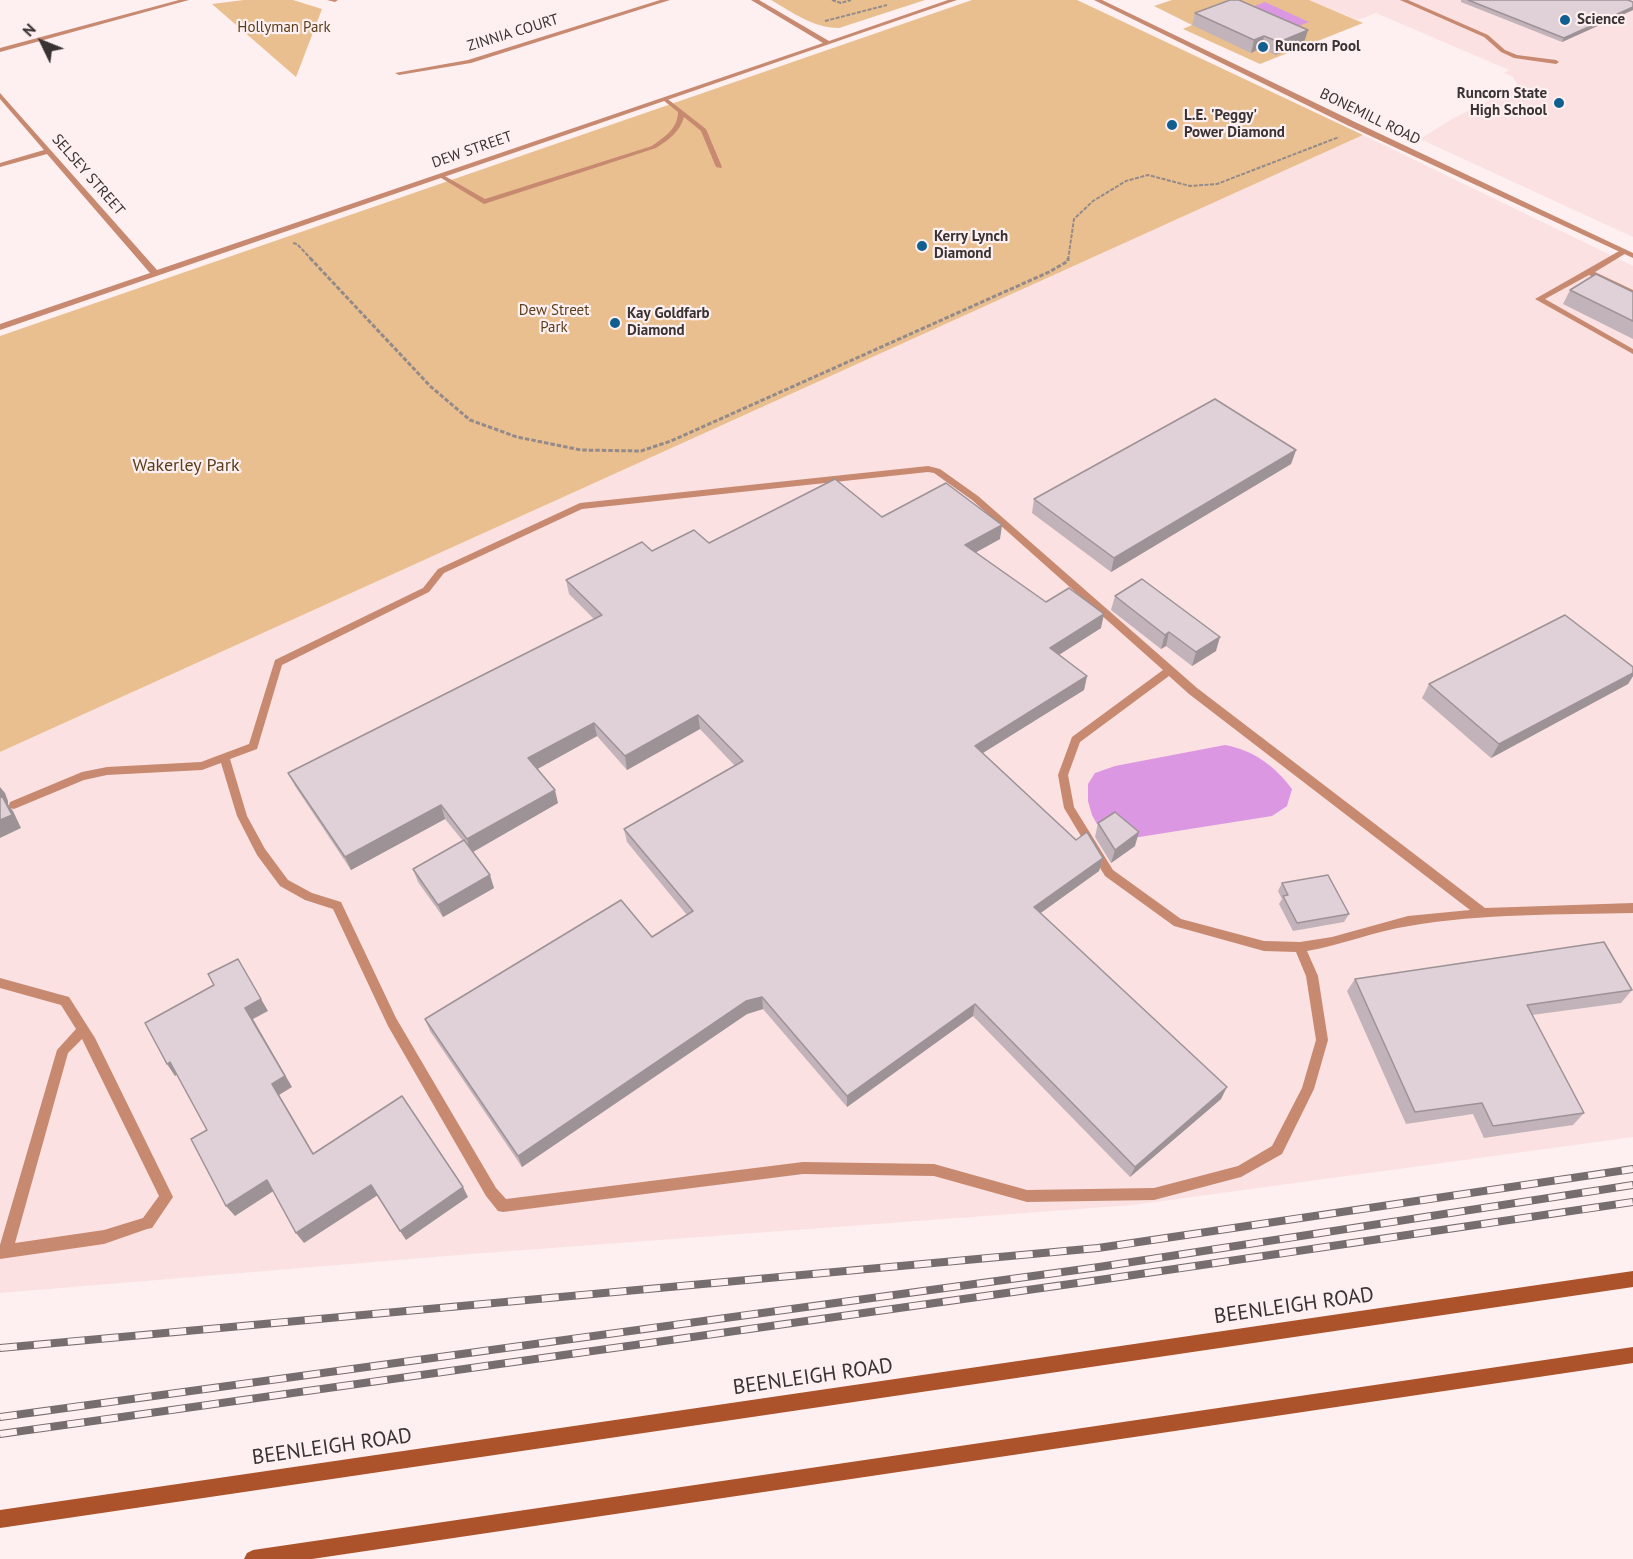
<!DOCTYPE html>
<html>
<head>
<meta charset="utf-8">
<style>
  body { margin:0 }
  #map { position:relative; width:1633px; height:1559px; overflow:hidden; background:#feeff0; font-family:"PT Sans",sans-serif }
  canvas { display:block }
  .north { position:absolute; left:12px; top:12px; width:60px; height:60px; -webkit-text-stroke:4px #feeff0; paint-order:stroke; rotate:313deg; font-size:16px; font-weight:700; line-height:24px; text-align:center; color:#393333 }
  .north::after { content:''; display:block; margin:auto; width:21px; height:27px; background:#393333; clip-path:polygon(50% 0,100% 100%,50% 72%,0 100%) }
</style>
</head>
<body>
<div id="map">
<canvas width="1633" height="1559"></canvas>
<div class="north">N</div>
</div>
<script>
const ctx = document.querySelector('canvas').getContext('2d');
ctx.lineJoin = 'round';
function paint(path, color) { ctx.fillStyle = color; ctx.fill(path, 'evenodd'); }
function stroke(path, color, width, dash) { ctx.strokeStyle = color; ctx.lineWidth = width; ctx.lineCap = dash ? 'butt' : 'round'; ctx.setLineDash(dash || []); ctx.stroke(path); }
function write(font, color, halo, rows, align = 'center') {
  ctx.font = font + ' "PT Sans",sans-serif'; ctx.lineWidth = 4.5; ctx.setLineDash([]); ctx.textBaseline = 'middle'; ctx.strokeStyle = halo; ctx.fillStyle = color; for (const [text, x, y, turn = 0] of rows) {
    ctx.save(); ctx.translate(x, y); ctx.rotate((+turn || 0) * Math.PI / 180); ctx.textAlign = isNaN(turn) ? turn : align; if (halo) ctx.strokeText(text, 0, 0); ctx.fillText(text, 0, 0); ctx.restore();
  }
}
paint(new Path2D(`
  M 1309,0 L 1633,0 L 1633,237 L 1420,139 L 1452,119 L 1518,86 L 1513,77 L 1504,73 L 1509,70 L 1376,13 L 1358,20 Z
  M 1363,135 L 1633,266 L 1633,1137 L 1133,1205 L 470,1254 L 0,1293 L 0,752 Z`), '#fbe1e1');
paint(new Path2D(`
  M 244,0 L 293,0 L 322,9 L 296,77 L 212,4 Z
  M 771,0 L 925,0 L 839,28 C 813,28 792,12 771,0 Z
  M 972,0 L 1077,0 L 1363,135 L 0,752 L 0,336 Z
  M 1172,0 L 1309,0 L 1363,23 L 1260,64 L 1183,29 L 1192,25 L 1154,6 Z`), '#e9bf8f');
paint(new Path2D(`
  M 1265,2 L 1309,22 L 1283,32 L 1239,12 Z
  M 1225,745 C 1253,750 1275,766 1292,789 L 1287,806 L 1272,816 L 1133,838 L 1097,824 L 1092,815 L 1088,801 L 1088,784 L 1095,773 L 1115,766 Z`), '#dc97e3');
stroke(new Path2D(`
  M 832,0 L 841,3 L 851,0
  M 825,21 L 887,5
  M 293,243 L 297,244 L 312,260
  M 1068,260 L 1074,219 L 1093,201 L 1126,181 L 1148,175 L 1190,186 L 1217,184 L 1339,137`), '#948a8a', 2, [4, 1.5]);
stroke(new Path2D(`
  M 310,258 L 430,386 L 470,420 L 517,437 L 581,450 L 641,451 L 671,441 L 1049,272 L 1068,261 L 1068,258`), '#948a8a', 3, [4.5, 2]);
paint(new Path2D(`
  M 1400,0 L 1408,0 L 1488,35 L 1505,50 L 1517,55 L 1556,60 L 1559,62 L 1556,64 L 1514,58 L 1501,52 L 1484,37 Z
  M 665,97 L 706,129 L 722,167 L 721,168 L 716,167 L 701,131 L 684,117 C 680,132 668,140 656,148 L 484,204 L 438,176 L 443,175 L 485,199 L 652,146 C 664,137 678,129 678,112 L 663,100 L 663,98 Z
  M 1621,250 L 1628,252 L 1595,272 L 1633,290 L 1633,295 L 1589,275 L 1545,299 L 1633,349 L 1633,354 L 1535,299 Z
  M 928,466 L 940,469 L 978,496 L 1197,688 L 1485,908 L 1633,903 L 1633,913 C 1559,915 1483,913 1409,926 C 1375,931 1342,945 1307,951 L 1318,976 L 1328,1040 L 1314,1089 L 1282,1154 L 1241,1177 L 1154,1200 L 1027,1202 L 934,1176 L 803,1174 L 503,1212 L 498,1211 L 486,1196 L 388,1026 L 333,909 L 305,900 L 280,886 L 257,855 L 237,816 L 221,763 L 202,770 L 107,775 L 84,780 L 14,809 L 10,808 L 9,805 L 10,802 L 82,772 L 107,767 L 201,762 L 249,744 L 275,660 L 423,588 L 438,569 L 580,503 ZM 928,472 L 934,473 L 972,500 L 1163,670 L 1072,737 L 1058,775 L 1064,808 L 1105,876 L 1174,926 L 1264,951 L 1296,952 L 1306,976 L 1316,1040 L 1302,1088 L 1272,1146 L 1238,1166 L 1154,1188 L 1027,1190 L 934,1164 L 803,1162 L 506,1199 L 496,1188 L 396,1018 L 341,902 L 312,893 L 288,880 L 265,849 L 247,816 L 230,759 L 257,749 L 282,665 L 429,592 L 444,573 L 582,509 ZM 1169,676 L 1189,694 L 1470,910 L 1408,916 L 1332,937 L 1300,942 L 1264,941 L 1181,919 L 1113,870 L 1074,807 L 1068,775 L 1080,742 Z
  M 0,978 L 69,997 L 95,1038 L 173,1197 L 152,1228 L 147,1229 L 104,1244 L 0,1259 L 0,1245 L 57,1050 L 76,1029 L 61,1005 L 0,988 ZM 82,1039 L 159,1196 L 143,1218 L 104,1230 L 15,1243 L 68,1053 Z`), '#c78970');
paint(new Path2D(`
  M 179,0 L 189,0 L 0,52 L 0,48 Z
  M 327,0 L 338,0 L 335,2 Z
  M 660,0 L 670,0 L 471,63 L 399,75 L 395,73 L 468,60 Z
  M 751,0 L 759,0 L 829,41 L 948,0 L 957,0 L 0,330 L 0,324 L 150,273 L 47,154 L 0,167 L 0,163 L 44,150 L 0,99 L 0,93 L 157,270 L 823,43 Z
  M 1094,0 L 1102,0 L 1355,122 L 1633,253 L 1633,258 L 1349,126 Z`), '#c78970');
paint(new Path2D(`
  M 1633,1271 L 1633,1287 L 0,1528 L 0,1510 Z
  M 1633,1347 L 1633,1363 L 312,1559 L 244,1559 L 247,1553 L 253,1550 Z`), '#ac532b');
const rail = new Path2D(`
  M 0,1348 L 1098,1248 L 1633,1169
  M 0,1417 L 1099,1267 L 1633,1185
  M 0,1434 L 1106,1279 L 1633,1202`);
stroke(rail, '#766d6e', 8);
stroke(rail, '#feeff0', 6, [17]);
paint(new Path2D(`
  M 1461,0 L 1628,0 L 1633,2 L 1633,10 L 1562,42 L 1461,2 Z
  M 1195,13 L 1304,43 L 1275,55 L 1261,48 L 1251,53 L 1192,25 Z
  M 1570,290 L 1633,292 L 1633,339 L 1563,304 Z
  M 1296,450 L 1291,464 L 1111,572 L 1032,513 L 1034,499 Z
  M 882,517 L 1000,539 L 976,552 L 1046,602 L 1101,628 L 1059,654 L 1087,676 L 1084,690 L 983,753 L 1076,840 L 1103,858 L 1099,871 L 1040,913 L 1221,1099 L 1130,1177 L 973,1016 L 847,1107 L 763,1009 L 747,1014 L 522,1167 L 430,1031 L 425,1019 L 652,937 L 687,915 L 627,842 L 624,829 L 735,766 L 700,729 L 627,770 L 597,736 L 537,769 L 558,803 L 473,852 L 494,888 L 443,917 L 418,882 L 413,869 L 463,841 L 445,819 L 351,870 L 295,786 L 288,773 L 594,619 L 569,594 L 566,580 L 652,551 Z
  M 1115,596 L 1216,651 L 1192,666 L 1166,646 L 1161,649 L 1111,610 Z
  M 1633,667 L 1633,676 L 1628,684 L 1491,758 L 1422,698 L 1429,684 Z
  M 1098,823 L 1135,846 L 1111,863 L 1095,837 Z
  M 1282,883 L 1349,914 L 1344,922 L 1293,931 L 1279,904 L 1282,899 L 1278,891 Z
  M 1355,979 L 1632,990 L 1621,1003 L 1532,1015 L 1584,1113 L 1573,1125 L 1484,1138 L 1473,1114 L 1406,1124 L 1347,991 Z`), '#c1b3b9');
paint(new Path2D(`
  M 1633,7 L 1633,10 L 1562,42 L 1564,38 Z
  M 1308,30 L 1304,43 L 1275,55 L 1279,42 Z
  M 1264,36 L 1261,48 L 1251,53 L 1254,40 Z
  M 1296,450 L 1291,464 L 1111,572 L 1114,558 Z
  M 1002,525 L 1000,539 L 964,559 L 965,545 Z
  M 1104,614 L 1101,628 L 1048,662 L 1050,648 Z
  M 1169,632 L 1166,646 L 1161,649 L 1165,635 Z
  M 1220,637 L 1216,651 L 1192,666 L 1196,652 Z
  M 1633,673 L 1633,676 L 1628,684 L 1491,758 L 1499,744 Z
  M 1087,676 L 1084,690 L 973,759 L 975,746 Z
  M 698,715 L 700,729 L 627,770 L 625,756 Z
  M 594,723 L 597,736 L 532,772 L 528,758 Z
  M 0,787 L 5,793 L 8,801 L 8,804 L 13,811 L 21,828 L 0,838 Z
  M 555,790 L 558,803 L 471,853 L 467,839 Z
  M 441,805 L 445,819 L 351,870 L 345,857 Z
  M 1139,832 L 1135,846 L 1111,863 L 1115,850 Z
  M 1103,858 L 1099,871 L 1031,920 L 1034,907 Z
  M 490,875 L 494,888 L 443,917 L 438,905 Z
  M 238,959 L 268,1011 L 253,1019 L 292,1087 L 279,1095 L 320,1164 L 272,1084 L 245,1008 Z
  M 762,997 L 763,1009 L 747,1014 L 522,1167 L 518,1156 L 746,1001 Z
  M 975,1004 L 973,1016 L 847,1107 L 847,1096 Z
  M 170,1062 L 179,1073 L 175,1076 L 167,1064 Z
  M 1227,1087 L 1221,1099 L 1130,1177 L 1135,1167 Z
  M 267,1180 L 275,1190 L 235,1216 L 226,1206 Z
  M 371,1185 L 378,1195 L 304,1243 L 296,1233 Z
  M 463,1187 L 468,1197 L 406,1240 L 400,1231 Z`), '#9d9296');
const building = new Path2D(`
  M 1230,0 L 1239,0 L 1308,30 L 1279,42 L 1264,36 L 1254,40 L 1195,13 Z
  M 1468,0 L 1628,0 L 1633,2 L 1633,7 L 1564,38 Z
  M 1596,274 L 1633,292 L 1633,321 L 1570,290 Z
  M 1215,399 L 1296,450 L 1114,558 L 1034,499 Z
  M 835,479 L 882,517 L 946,483 L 1002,525 L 965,545 L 1046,602 L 1069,588 L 1104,614 L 1050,648 L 1087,676 L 975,746 L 1076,840 L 1087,832 L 1103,858 L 1034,907 L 1227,1087 L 1135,1167 L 975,1004 L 847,1096 L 762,997 L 746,1001 L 518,1156 L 425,1019 L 621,900 L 652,937 L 693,911 L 624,829 L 743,761 L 698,715 L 625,756 L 594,723 L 528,758 L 555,790 L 467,839 L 441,805 L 345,857 L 288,773 L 602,615 L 566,580 L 642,542 L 652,551 L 694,530 L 709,543 Z
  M 1142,579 L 1220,637 L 1196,652 L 1169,632 L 1165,635 L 1115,596 Z
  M 1565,615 L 1633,667 L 1633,673 L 1499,744 L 1429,684 Z
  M 0,796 L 3,798 L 12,815 L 0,820 Z
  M 1115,812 L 1139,832 L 1115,850 L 1098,823 Z
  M 464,840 L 490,875 L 438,905 L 413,869 Z
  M 1328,875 L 1349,914 L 1297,923 L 1283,896 L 1288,895 L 1282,883 Z
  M 1604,942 L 1632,990 L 1527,1005 L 1584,1113 L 1493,1126 L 1482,1103 L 1415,1112 L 1355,979 Z
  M 238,959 L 261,999 L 245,1008 L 285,1076 L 272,1084 L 313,1154 L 402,1096 L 463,1187 L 400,1231 L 371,1185 L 296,1233 L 267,1180 L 226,1206 L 191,1139 L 207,1130 L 170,1062 L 167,1064 L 145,1023 L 214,985 L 208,974 Z`);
paint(building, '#e0d0d7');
stroke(building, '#9d9296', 1.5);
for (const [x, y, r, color] of [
  [1565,20,6,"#115e91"],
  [1263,47,6,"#115e91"],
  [1559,103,6,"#115e91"],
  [1172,125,6,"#115e91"],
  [922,246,6,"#115e91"],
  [615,323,6,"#115e91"]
]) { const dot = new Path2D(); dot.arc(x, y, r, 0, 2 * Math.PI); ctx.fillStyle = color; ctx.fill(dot); stroke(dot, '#feeff0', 2); }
write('bold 15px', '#393333', '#feeff0', [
  ["Science",1577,20],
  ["Runcorn Pool",1275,47],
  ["Runcorn State",1547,94,"right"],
  ["High School",1547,111,"right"],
  ["L.E. 'Peggy'",1184,116],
  ["Power Diamond",1184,133],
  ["Kerry Lynch",934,237],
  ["Diamond",934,254],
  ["Kay Goldfarb",627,314],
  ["Diamond",627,331]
], 'left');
write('15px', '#5a3e1b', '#feeff0', [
  ["Hollyman Park",284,28],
  ["Dew Street",554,311],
  ["Park",554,328]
]);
write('15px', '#393333', '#feeff0', [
  ["ZINNIA COURT",513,33,-17],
  ["BONEMILL ROAD",1370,117,26],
  ["DEW STREET",472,150,-19],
  ["SELSEY STREET",88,175,49]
]);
write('18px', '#5a3e1b', '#feeff0', [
  ["Wakerley Park",186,466]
]);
write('21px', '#393333', '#feeff0', [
  ["BEENLEIGH ROAD",1294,1306,-8],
  ["BEENLEIGH ROAD",813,1377,-8],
  ["BEENLEIGH ROAD",332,1447,-8]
]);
</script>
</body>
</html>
